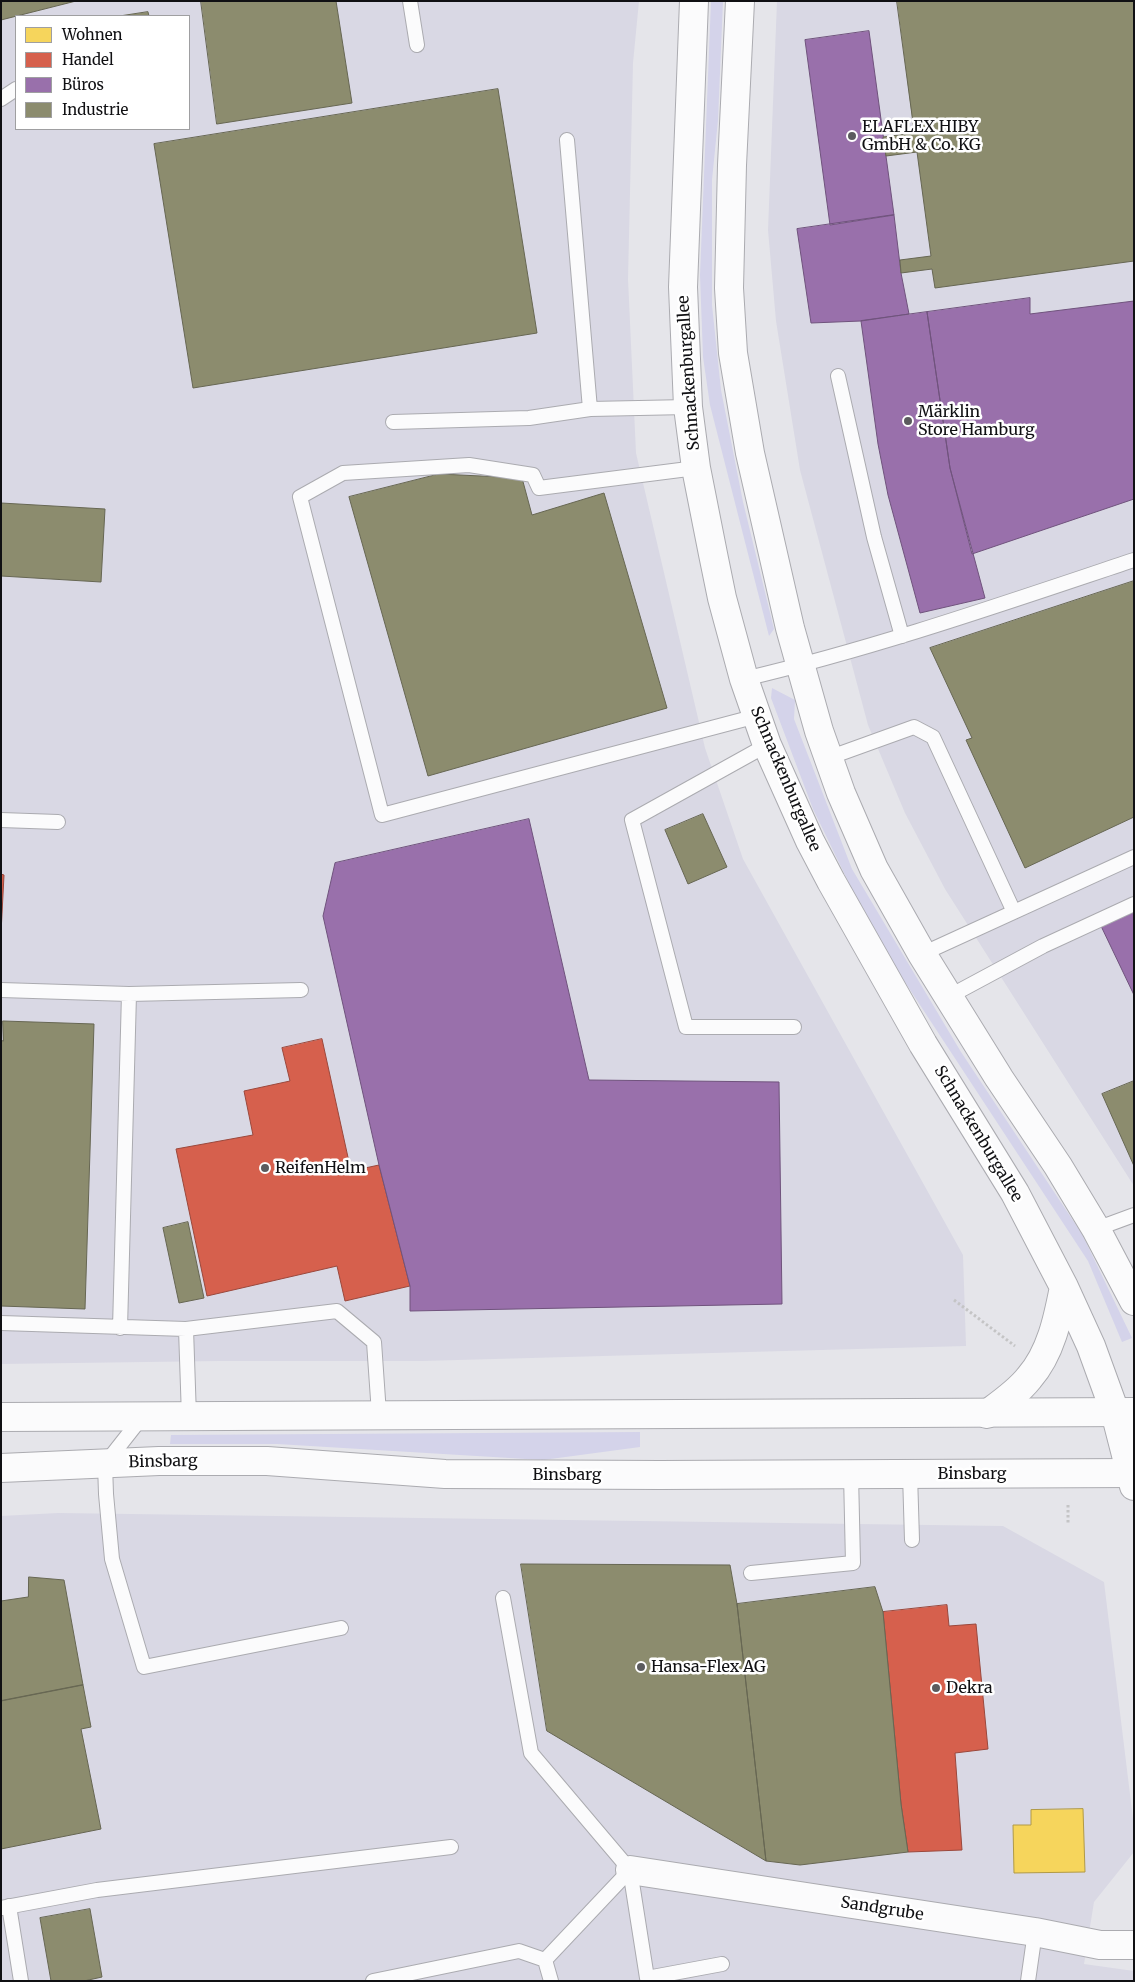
<!DOCTYPE html>
<html>
<head>
<meta charset="utf-8">
<style>
  body { margin:0 }
  #map { position:relative; width:1135px; height:1982px; overflow:hidden; background:#e5e5ea; font-family:Merriweather,serif }
  canvas { display:block }
  .frame { position:absolute; inset:0; border:2px solid #101013; pointer-events:none }
  .legend { position:absolute; left:15px; top:15px; width:175px; height:115px; box-sizing:border-box; background:#fff; border:1px solid #9f9fa1; margin:0; padding:6px 9px; list-style:none; font-size:15px; color:#101013 }
  .legend li { display:flex; align-items:center; gap:10px; height:25px }
  .legend b { width:25px; border:1px solid #9f9fa1 }
</style>
</head>
<body>
<div id="map">
<canvas width="1135" height="1982"></canvas>
<div class="frame"></div>
<ul class="legend">
<li><b style="height:14px;background:#f6d55c"></b>Wohnen</li>
<li><b style="height:14px;background:#d6604d"></b>Handel</li>
<li><b style="height:14px;background:#9970ab"></b>Büros</li>
<li><b style="height:14px;background:#8c8c6e"></b>Industrie</li>
</ul>
</div>
<script>
const ctx = document.querySelector('canvas').getContext('2d');
ctx.lineJoin = 'round';
function paint(path, color) { ctx.fillStyle = color; ctx.fill(path, 'evenodd'); }
function stroke(path, color, width, dash) { ctx.strokeStyle = color; ctx.lineWidth = width; ctx.lineCap = dash ? 'butt' : 'round'; ctx.setLineDash(dash || []); ctx.stroke(path); }
function write(font, color, halo, rows, align = 'center') {
  ctx.font = font + ' Merriweather,serif'; ctx.lineWidth = 5; ctx.setLineDash([]); ctx.textBaseline = 'middle'; ctx.strokeStyle = halo; ctx.fillStyle = color; for (const [text, x, y, turn = 0] of rows) {
    ctx.save(); ctx.translate(x, y); ctx.rotate((+turn || 0) * Math.PI / 180); ctx.textAlign = isNaN(turn) ? turn : align; if (halo) ctx.strokeText(text, 0, 0); ctx.fillText(text, 0, 0); ctx.restore();
  }
}
paint(new Path2D(`
  M 1,1 L 639,1 L 633,63 L 628,279 L 636,453 L 705,748 L 743,859 L 963,1255 L 966,1346 L 422,1361 L 219,1361 L 1,1364 ZM 16,16 L 189,16 L 189,129 L 16,129 Z
  M 777,1 L 1134,1 L 1134,1186 L 945,889 L 905,813 L 868,725 L 800,470 L 776,321 L 768,230 Z
  M 58,1513 L 1003,1526 L 1104,1582 L 1134,1827 L 1134,1852 L 1094,1902 L 1084,1964 L 1134,1971 L 1134,1981 L 1,1981 L 1,1516 Z`), '#d9d8e4');
paint(new Path2D(`
  M 711,1 L 723,1 L 718,120 L 712,180 L 712,305 L 721,390 L 743,502 L 774,629 L 769,636 L 710,405 L 703,357 L 700,275 Z
  M 772,688 L 795,700 L 794,719 L 852,869 L 961,1052 L 1082,1234 L 1132,1338 L 1122,1342 L 1088,1261 L 897,970 L 860,906 L 813,809 L 771,698 Z
  M 640,1432 L 640,1447 L 543,1460 L 277,1444 L 170,1444 L 171,1435 Z`), '#d4d3ea');
const homes = new Path2D(`
  M 1083,1809 L 1085,1872 L 1014,1873 L 1013,1825 L 1031,1825 L 1031,1810 Z`);
paint(homes, '#f6d55c');
stroke(homes, '#b19a46', 1);
const shops = new Path2D(`
  M 1,874 L 4,875 L 1,933 Z
  M 322,1039 L 351,1171 L 379,1165 L 410,1286 L 345,1301 L 337,1266 L 207,1296 L 176,1149 L 253,1135 L 244,1091 L 290,1081 L 282,1048 Z
  M 947,1605 L 949,1626 L 976,1624 L 988,1749 L 955,1753 L 962,1850 L 908,1852 L 901,1804 L 883,1612 Z`);
paint(shops, '#d6604d');
stroke(shops, '#9b483c', 1);
const offices = new Path2D(`
  M 869,31 L 894,215 L 830,225 L 805,40 Z
  M 894,215 L 901,273 L 909,314 L 861,321 L 811,323 L 797,229 Z
  M 1030,298 L 1030,314 L 1134,301 L 1134,499 L 972,554 L 950,468 L 927,312 Z
  M 927,312 L 950,468 L 985,598 L 920,613 L 888,495 L 878,444 L 861,321 Z
  M 529,819 L 589,1080 L 779,1082 L 782,1304 L 410,1311 L 410,1286 L 379,1165 L 323,916 L 335,863 Z
  M 1134,911 L 1134,995 L 1101,926 Z`);
paint(offices, '#9970ab');
stroke(offices, '#70537d', 1);
const industry = new Path2D(`
  M 1,1 L 76,1 L 1,20 Z
  M 201,1 L 336,1 L 352,103 L 217,124 Z
  M 897,1 L 1134,1 L 1134,261 L 935,288 L 932,269 L 901,273 L 900,260 L 931,256 L 917,152 L 886,156 L 883,137 L 914,133 Z
  M 148,12 L 149,16 L 120,16 Z
  M 498,89 L 537,333 L 193,388 L 154,144 Z
  M 439,474 L 522,478 L 532,515 L 604,493 L 667,708 L 428,776 L 349,497 Z
  M 1,503 L 105,509 L 101,582 L 1,576 Z
  M 1134,581 L 1134,817 L 1025,868 L 966,740 L 972,738 L 930,648 Z
  M 703,814 L 727,867 L 688,884 L 665,830 Z
  M 3,1021 L 94,1024 L 85,1309 L 1,1306 L 1,1040 L 3,1041 Z
  M 1134,1081 L 1134,1166 L 1102,1094 Z
  M 188,1222 L 204,1298 L 179,1303 L 163,1228 Z
  M 521,1564 L 730,1565 L 737,1604 L 766,1861 L 547,1731 Z
  M 29,1577 L 64,1580 L 83,1685 L 1,1701 L 1,1601 L 28,1597 Z
  M 875,1587 L 883,1612 L 901,1804 L 908,1852 L 800,1865 L 766,1861 L 737,1604 Z
  M 83,1685 L 91,1727 L 81,1729 L 101,1829 L 1,1849 L 1,1701 Z
  M 90,1909 L 102,1977 L 84,1981 L 51,1981 L 40,1918 Z`);
paint(industry, '#8c8c6e');
stroke(industry, '#676753', 1);
const lane = new Path2D(`
  M 410,1 L 417,45
  M 1,99 L 16,89
  M 567,140 L 590,409 L 688,407
  M 838,376 L 874,537 L 902,636
  M 393,422 L 529,418 L 590,409
  M 696,468 L 539,488 L 533,475 L 469,465 L 343,473 L 300,497 L 382,815 L 757,716
  M 744,679 C 876,648 1005,603 1134,560
  M 767,745 L 632,820 L 686,1027 L 794,1027
  M 828,758 L 914,727 L 933,737 L 1014,912
  M 1,820 L 58,822
  M 922,954 L 1134,857
  M 1,990 L 129,994 L 301,990
  M 948,997 L 1043,946 L 1134,904
  M 1096,1229 L 1134,1215
  M 1,1323 L 186,1329 L 337,1311 L 374,1342 L 379,1414
  M 120,1328 L 129,994
  M 186,1329 L 189,1417
  M 142,1417 L 105,1464 L 106,1494 L 112,1559 L 144,1667 L 341,1628
  M 910,1474 L 912,1540
  M 751,1573 L 853,1563 L 851,1474
  M 503,1598 L 531,1753 L 630,1870 L 647,1978 L 722,1964
  M 9,1906 L 21,1981
  M 1,1908 L 97,1890 L 451,1847
  M 545,1960 L 630,1870
  M 545,1960 L 551,1981
  M 373,1981 L 519,1951 L 545,1960
  M 1028,1981 L 1035,1932`);
const street = new Path2D(`
  M 630,1870 L 1035,1932 L 1100,1945 L 1134,1945`);
const secondary = new Path2D(`
  M 694,1 L 683,287 L 688,407 L 696,468 L 713,554 L 722,598 L 744,679 L 767,745 L 810,841 L 831,881 L 923,1044 L 1015,1193 L 1064,1287 L 1091,1346 L 1115,1412 L 1134,1486
  M 740,1 L 732,165 L 729,288 L 733,353 L 750,453 L 790,628 L 819,731 L 841,793 L 874,869 L 922,954 L 999,1078 L 1058,1166 L 1096,1229 L 1134,1301
  M 987,1414 C 1002,1403 1018,1392 1029,1378 C 1051,1353 1058,1318 1064,1287`);
const primary = new Path2D(`
  M 1,1417 L 1134,1412
  M 1,1468 L 159,1461 L 267,1461 L 445,1474 L 660,1475 L 1134,1473`);
stroke(lane, '#ababb0', 16);
stroke(street, '#ababb0', 30);
stroke(secondary, '#ababb0', 30);
stroke(primary, '#ababb0', 30);
stroke(new Path2D(`
  M 954,1300 L 1015,1346
  M 1068,1505 L 1068,1523`), '#c4c4c5', 3, [2.5, 2.5]);
stroke(lane, '#fbfbfc', 14);
stroke(street, '#fbfbfc', 28);
stroke(secondary, '#fbfbfc', 28);
stroke(primary, '#fbfbfc', 28);
for (const [x, y, r, color] of [
  [852,136,5,"#5b5b5e"],
  [908,421,5,"#5b5b5e"],
  [265,1168,5,"#5b5b5e"],
  [641,1667,5,"#5b5b5e"],
  [936,1688,5,"#5b5b5e"]
]) { const dot = new Path2D(); dot.arc(x, y, r, 0, 2 * Math.PI); ctx.fillStyle = color; ctx.fill(dot); stroke(dot, '#fff', 2); }
write('16px', '#101013', '#fff', [
  ["ELAFLEX HIBY",862,127],
  ["GmbH & Co. KG",862,145],
  ["Märklin",918,412],
  ["Store Hamburg",918,430],
  ["ReifenHelm",275,1168],
  ["Hansa-Flex AG",651,1667],
  ["Dekra",946,1688]
], 'left');
write('16px', '#101013', '#fff', [
  ["Schnackenburgallee",689,373,-94],
  ["Schnackenburgallee",785,779,67],
  ["Schnackenburgallee",978,1134,59],
  ["Binsbarg",163,1462,-1],
  ["Binsbarg",972,1474],
  ["Binsbarg",567,1475],
  ["Sandgrube",882,1909,9]
]);
</script>
</body>
</html>
